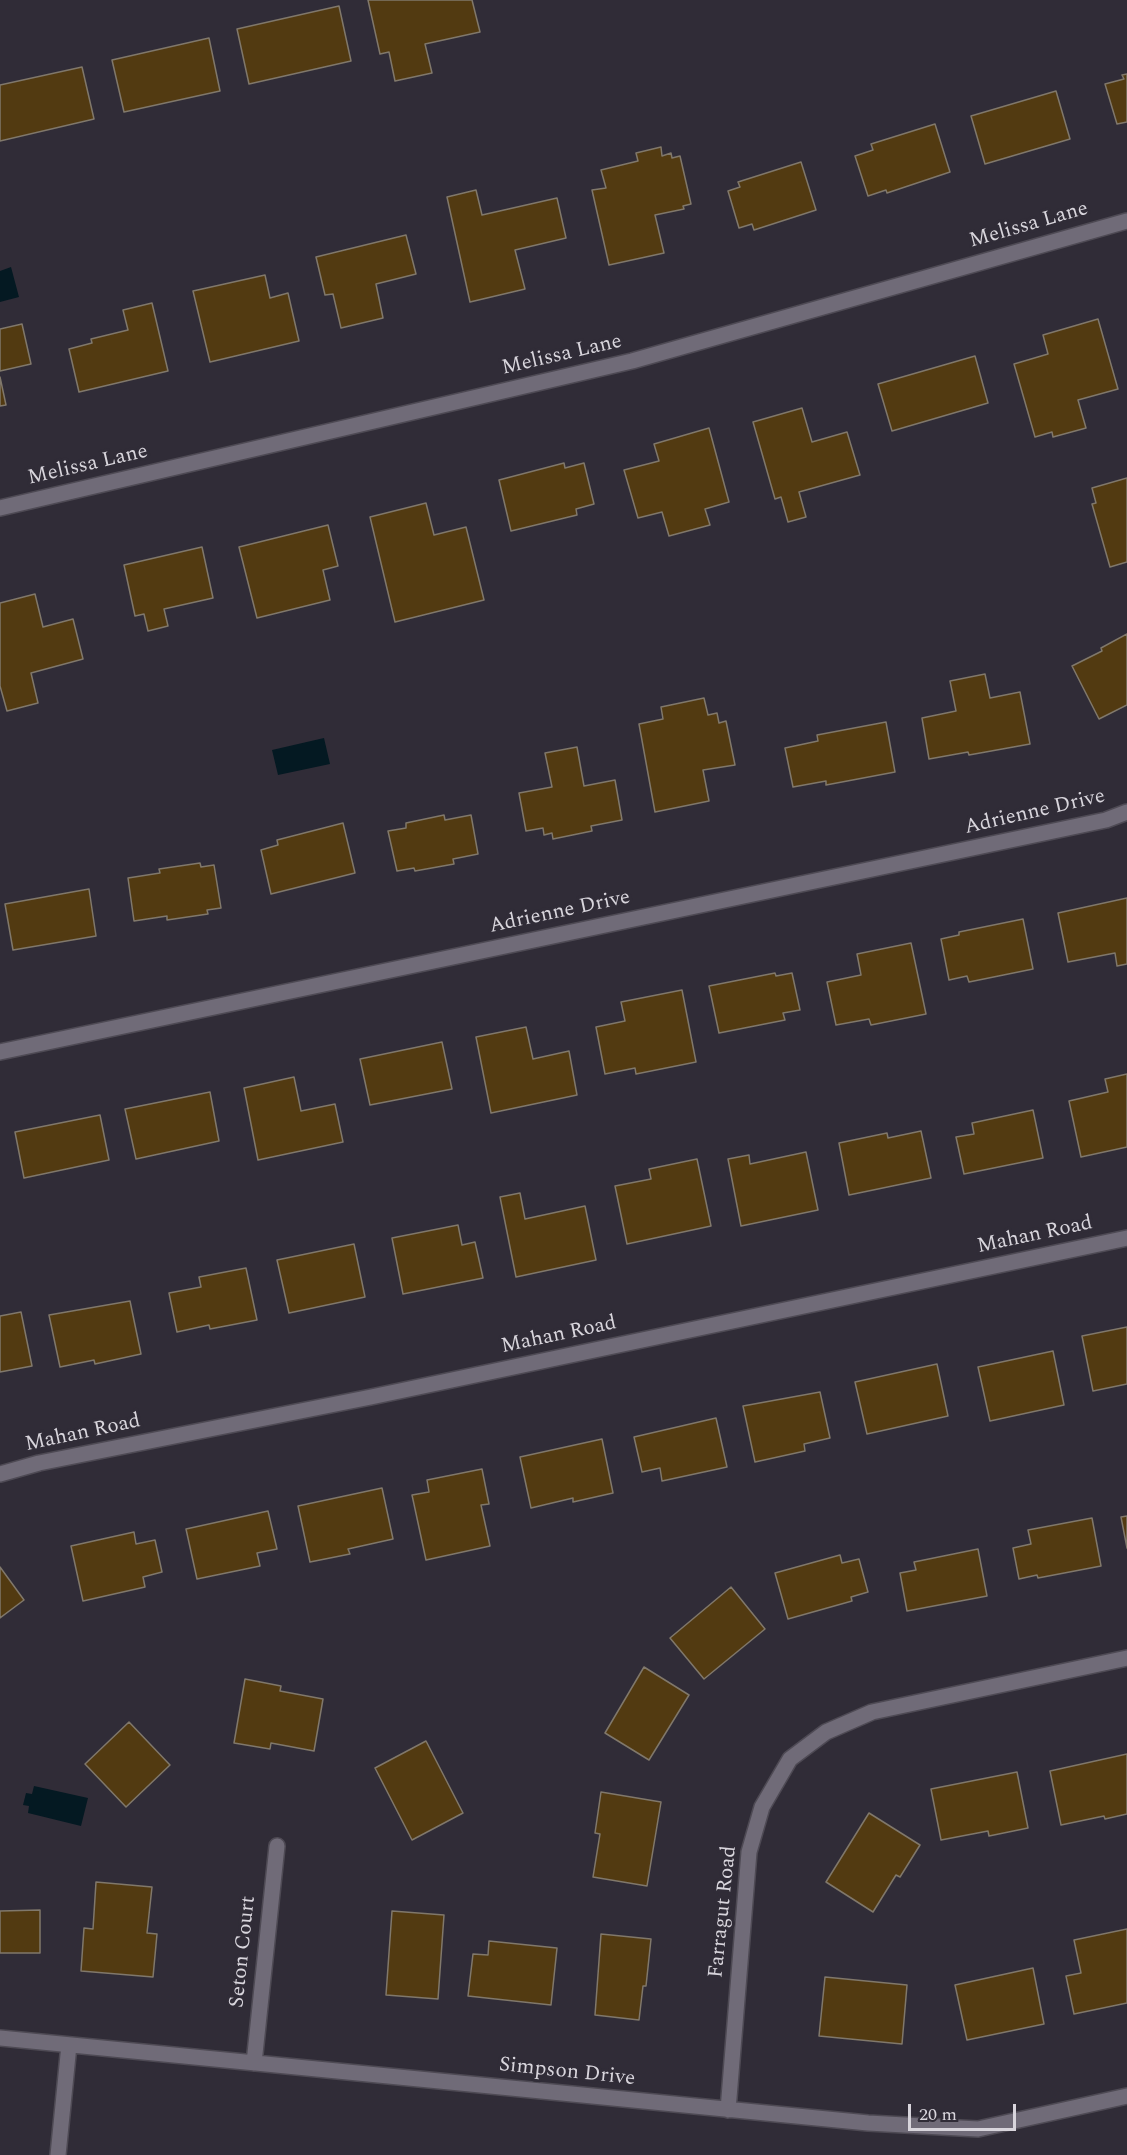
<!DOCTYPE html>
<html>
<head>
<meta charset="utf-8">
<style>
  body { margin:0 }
  #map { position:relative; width:1127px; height:2155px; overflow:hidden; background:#302c37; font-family:Spectral,serif }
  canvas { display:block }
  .scale { position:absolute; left:908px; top:2104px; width:108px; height:27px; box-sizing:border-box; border:3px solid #d8d5dc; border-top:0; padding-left:8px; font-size:18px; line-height:21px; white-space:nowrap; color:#d8d5dc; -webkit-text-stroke:4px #302c37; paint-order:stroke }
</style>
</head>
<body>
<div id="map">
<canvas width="1127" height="2155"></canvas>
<div class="scale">20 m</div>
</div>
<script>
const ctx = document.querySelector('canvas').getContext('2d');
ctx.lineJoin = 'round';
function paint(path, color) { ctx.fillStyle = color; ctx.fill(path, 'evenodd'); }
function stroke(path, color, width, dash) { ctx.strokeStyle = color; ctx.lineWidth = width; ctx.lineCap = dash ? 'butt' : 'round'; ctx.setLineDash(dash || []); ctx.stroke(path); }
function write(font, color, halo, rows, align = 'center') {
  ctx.font = font + ' Spectral,serif'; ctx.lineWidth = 6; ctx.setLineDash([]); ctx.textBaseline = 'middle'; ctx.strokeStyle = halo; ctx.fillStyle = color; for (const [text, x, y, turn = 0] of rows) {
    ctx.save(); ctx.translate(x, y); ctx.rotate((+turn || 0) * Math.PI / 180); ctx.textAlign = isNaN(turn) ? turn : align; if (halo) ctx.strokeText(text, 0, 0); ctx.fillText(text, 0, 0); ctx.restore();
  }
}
paint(new Path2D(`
  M 11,267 L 19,297 L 0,302 L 0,271 Z
  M 324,738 L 330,764 L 278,775 L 272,750 Z
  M 34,1786 L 88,1798 L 81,1826 L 28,1813 L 29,1806 L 23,1805 L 26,1793 L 32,1794 Z`), '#041922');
const building = new Path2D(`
  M 368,0 L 472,0 L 480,32 L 425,44 L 432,73 L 395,81 L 389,52 L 380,54 Z
  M 339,6 L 351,61 L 249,84 L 237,29 Z
  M 209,38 L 220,91 L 124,112 L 112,60 Z
  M 82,67 L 94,119 L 0,141 L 0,85 Z
  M 1127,74 L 1127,122 L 1117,124 L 1105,84 L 1124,79 L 1122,75 Z
  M 1056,91 L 1070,139 L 985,164 L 971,116 Z
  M 935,124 L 950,172 L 887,193 L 886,190 L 868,196 L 855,156 L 873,150 L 871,144 Z
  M 661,147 L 662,156 L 671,153 L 672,158 L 680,156 L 691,204 L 683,206 L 684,209 L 655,215 L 664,253 L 609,265 L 592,190 L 606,188 L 601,170 L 638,161 L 636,153 Z
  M 801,162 L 816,210 L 754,230 L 752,224 L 739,228 L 728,191 L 740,187 L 738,182 Z
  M 476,190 L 482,215 L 557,198 L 566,238 L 515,250 L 525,289 L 470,302 L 447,197 Z
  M 406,235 L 416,274 L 376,284 L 383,318 L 341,328 L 333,294 L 325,295 L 316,257 Z
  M 265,275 L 270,298 L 288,293 L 299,341 L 210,362 L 193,291 Z
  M 152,303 L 168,371 L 79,392 L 69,349 L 92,343 L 91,339 L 128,330 L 123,310 Z
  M 1098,319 L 1118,389 L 1078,400 L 1086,428 L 1053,437 L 1052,432 L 1035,437 L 1014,364 L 1048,354 L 1043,335 Z
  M 22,324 L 31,364 L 0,371 L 0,329 Z
  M 975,356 L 988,403 L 892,431 L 878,384 Z
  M 0,377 L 6,405 L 0,406 Z
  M 802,408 L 812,442 L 847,432 L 860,475 L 799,492 L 806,517 L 788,522 L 781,497 L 775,499 L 753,422 Z
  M 709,428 L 729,502 L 705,509 L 710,525 L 669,536 L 662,512 L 638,518 L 624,470 L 659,461 L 654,444 Z
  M 564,463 L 565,468 L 584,463 L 594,504 L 576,509 L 577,515 L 511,531 L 499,480 Z
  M 1127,478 L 1127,562 L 1110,567 L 1092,504 L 1096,503 L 1092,488 Z
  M 426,503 L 434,535 L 466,527 L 484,600 L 395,622 L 370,517 Z
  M 328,525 L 338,566 L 323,570 L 330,600 L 257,618 L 239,547 Z
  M 202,547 L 213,598 L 164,609 L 168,626 L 148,631 L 144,614 L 135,616 L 124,565 Z
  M 35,594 L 43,627 L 73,619 L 83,659 L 31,673 L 38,703 L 7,711 L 0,686 L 0,603 Z
  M 1127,634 L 1127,705 L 1099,719 L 1072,666 L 1102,651 L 1101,648 Z
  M 985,674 L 990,698 L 1020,692 L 1030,744 L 969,755 L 968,752 L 929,759 L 922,718 L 956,711 L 950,681 Z
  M 704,698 L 708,715 L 717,713 L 719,723 L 726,721 L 735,765 L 703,770 L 709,801 L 655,812 L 639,724 L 663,719 L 661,707 Z
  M 886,722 L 895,772 L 826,785 L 826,781 L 793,787 L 785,748 L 818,741 L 817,735 Z
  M 577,747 L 584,786 L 615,780 L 622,820 L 591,826 L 592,831 L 553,839 L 552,833 L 544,835 L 543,828 L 526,831 L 519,793 L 552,787 L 545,753 Z
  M 444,815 L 445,820 L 471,815 L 478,854 L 453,859 L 454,864 L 415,871 L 414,868 L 397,871 L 388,831 L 406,828 L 406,823 Z
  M 343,823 L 355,873 L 271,894 L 261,850 L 278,845 L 277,840 Z
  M 200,863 L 201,867 L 214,865 L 221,908 L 207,910 L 208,914 L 167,920 L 167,916 L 134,921 L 128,878 L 160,873 L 159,869 Z
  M 89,889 L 96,936 L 13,950 L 5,904 Z
  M 1127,898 L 1127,964 L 1117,966 L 1115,953 L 1068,962 L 1058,913 Z
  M 1023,919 L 1033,969 L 969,982 L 967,976 L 949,980 L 941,939 L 959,935 L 959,932 Z
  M 911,943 L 926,1014 L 871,1025 L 869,1019 L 836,1025 L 827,982 L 861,975 L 857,954 Z
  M 775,973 L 776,976 L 792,973 L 800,1010 L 783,1013 L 785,1020 L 719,1033 L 709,986 Z
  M 682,990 L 696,1062 L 636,1074 L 635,1068 L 605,1074 L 596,1027 L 625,1021 L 621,1002 Z
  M 526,1027 L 533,1059 L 569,1051 L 577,1095 L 491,1113 L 476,1037 Z
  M 442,1042 L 452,1089 L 370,1105 L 360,1059 Z
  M 1127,1074 L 1127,1147 L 1081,1157 L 1069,1101 L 1108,1092 L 1105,1079 Z
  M 294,1077 L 301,1111 L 335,1104 L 343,1142 L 258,1160 L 244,1088 Z
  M 210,1092 L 219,1141 L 136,1159 L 125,1109 Z
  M 1033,1110 L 1043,1158 L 964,1174 L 956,1137 L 974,1134 L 972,1123 Z
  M 100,1115 L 109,1160 L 24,1178 L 15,1132 Z
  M 921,1131 L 931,1178 L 849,1195 L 839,1143 L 887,1133 L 888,1138 Z
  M 806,1152 L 818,1210 L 741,1226 L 728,1159 L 749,1155 L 750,1164 Z
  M 697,1159 L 711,1226 L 627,1244 L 615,1186 L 651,1179 L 649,1169 Z
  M 520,1193 L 525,1219 L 585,1206 L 596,1260 L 516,1277 L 500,1197 Z
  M 458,1225 L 462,1245 L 475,1242 L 483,1278 L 403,1294 L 392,1238 Z
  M 354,1244 L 365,1297 L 289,1313 L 277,1260 Z
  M 246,1268 L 257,1320 L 210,1329 L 209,1325 L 177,1332 L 169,1293 L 201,1287 L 199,1277 Z
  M 130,1301 L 141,1354 L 95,1364 L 94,1360 L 60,1367 L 49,1315 Z
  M 21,1312 L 32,1366 L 0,1372 L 0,1316 Z
  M 1127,1327 L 1127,1384 L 1093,1391 L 1082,1336 Z
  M 1053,1351 L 1064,1405 L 990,1421 L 978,1367 Z
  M 937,1364 L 948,1416 L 867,1434 L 855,1382 Z
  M 820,1392 L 830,1438 L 804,1444 L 805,1451 L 755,1462 L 743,1406 Z
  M 716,1418 L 727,1467 L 662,1481 L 660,1468 L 642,1472 L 634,1437 Z
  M 602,1439 L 613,1493 L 573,1502 L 573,1498 L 531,1508 L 520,1457 Z
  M 482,1469 L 489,1504 L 481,1505 L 490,1546 L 426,1560 L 412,1495 L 429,1492 L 427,1480 Z
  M 382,1488 L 393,1539 L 348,1549 L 350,1554 L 310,1562 L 298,1506 Z
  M 268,1511 L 277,1549 L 257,1553 L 260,1566 L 197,1579 L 186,1529 Z
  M 1127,1516 L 1127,1548 L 1121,1517 Z
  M 1092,1518 L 1101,1566 L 1038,1578 L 1037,1575 L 1019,1579 L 1013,1548 L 1031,1544 L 1028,1530 Z
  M 134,1532 L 136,1544 L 155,1540 L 162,1572 L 143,1577 L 145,1587 L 83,1601 L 71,1546 Z
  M 978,1549 L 987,1596 L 907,1611 L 900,1573 L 916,1570 L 914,1562 Z
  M 840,1555 L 842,1563 L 859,1559 L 868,1592 L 851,1597 L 852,1601 L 788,1619 L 775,1573 Z
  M 0,1567 L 24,1600 L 0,1618 Z
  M 731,1587 L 765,1629 L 704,1679 L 670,1638 Z
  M 644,1667 L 689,1695 L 649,1760 L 605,1733 Z
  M 245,1679 L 281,1686 L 280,1691 L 323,1699 L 314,1751 L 271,1743 L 270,1749 L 234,1743 Z
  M 129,1722 L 170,1765 L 126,1807 L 85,1764 Z
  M 426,1741 L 463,1813 L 412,1840 L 375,1768 Z
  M 1127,1754 L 1127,1814 L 1105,1819 L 1104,1816 L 1061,1825 L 1050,1771 Z
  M 1017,1772 L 1028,1828 L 989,1836 L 988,1831 L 941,1840 L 931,1789 Z
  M 601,1792 L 661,1802 L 647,1886 L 593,1877 L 600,1834 L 595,1833 Z
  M 869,1813 L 920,1845 L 900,1877 L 896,1875 L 873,1912 L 826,1882 Z
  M 96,1882 L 152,1887 L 147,1933 L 157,1934 L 153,1977 L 81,1971 L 84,1928 L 93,1929 Z
  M 40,1910 L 40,1953 L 0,1953 L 0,1911 Z
  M 392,1911 L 444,1915 L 438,1999 L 386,1995 Z
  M 1127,1929 L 1127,2003 L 1074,2014 L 1066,1976 L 1081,1973 L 1074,1940 Z
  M 601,1934 L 651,1939 L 646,1986 L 643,1986 L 639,2020 L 595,2015 Z
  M 489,1941 L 557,1948 L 551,2005 L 468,1996 L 473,1954 L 488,1955 Z
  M 1033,1968 L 1044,2024 L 967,2040 L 955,1985 Z
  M 825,1977 L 907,1985 L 902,2044 L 819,2036 Z`);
paint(building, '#523a11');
stroke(building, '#80786b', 1.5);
const street = new Path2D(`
  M 0,508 L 632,361 L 1127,221
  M 0,1052 L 1106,820 L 1127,812
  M 0,1474 L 39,1463 L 371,1397 L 1127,1238
  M 0,2038 L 868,2123 L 978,2129 L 1127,2096
  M 254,2063 L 277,1846
  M 728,2110 L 749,1852 L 762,1807 L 790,1759 L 826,1732 L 872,1712 L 1127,1658
  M 58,2155 L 69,2045`);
stroke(street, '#4e4a54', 18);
stroke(street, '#706b78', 15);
write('21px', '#d8d5dc', '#302c37', [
  ["Melissa Lane",1029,226,-16],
  ["Melissa Lane",562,356,-13],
  ["Melissa Lane",88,466,-13],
  ["Adrienne Drive",1035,813,-13],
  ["Adrienne Drive",560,913,-12],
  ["Mahan Road",1035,1236,-12],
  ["Mahan Road",559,1336,-12],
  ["Mahan Road",83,1434,-12],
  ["Farragut Road",724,1912,-84],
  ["Seton Court",244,1952,-84],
  ["Simpson Drive",567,2073,6]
]);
</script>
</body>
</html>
